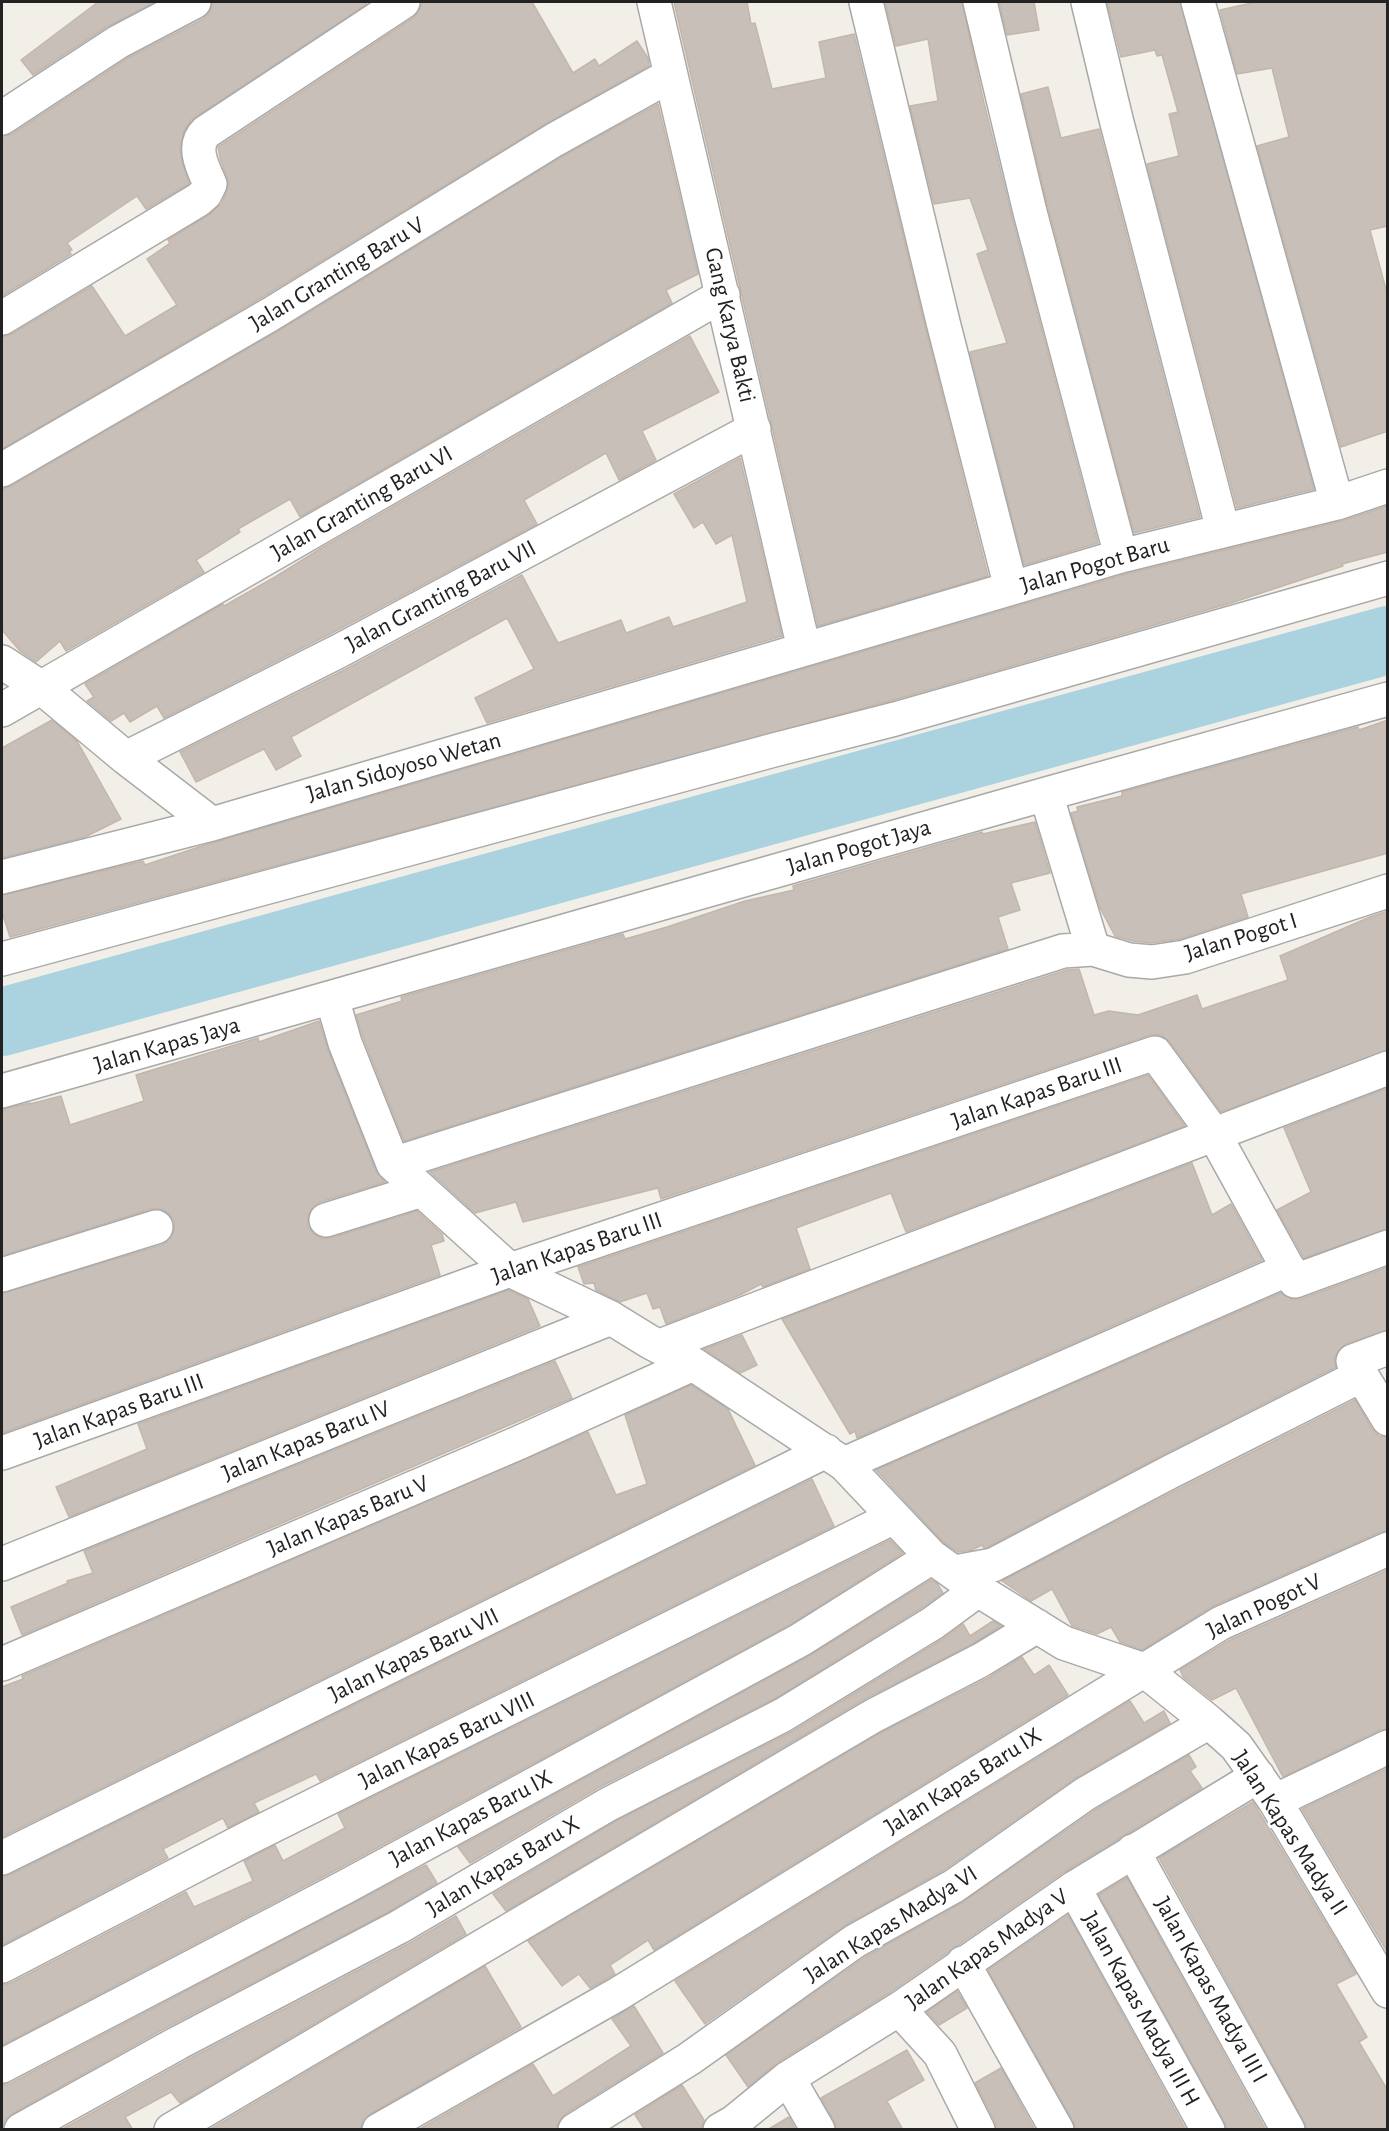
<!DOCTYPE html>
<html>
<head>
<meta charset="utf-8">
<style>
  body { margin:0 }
  #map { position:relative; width:1389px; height:2131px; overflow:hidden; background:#f2efe9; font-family:"Alegreya Sans",sans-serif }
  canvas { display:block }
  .frame { position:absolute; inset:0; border:3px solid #222; pointer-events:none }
</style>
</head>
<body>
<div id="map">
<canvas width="1389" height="2131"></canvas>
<div class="frame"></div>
</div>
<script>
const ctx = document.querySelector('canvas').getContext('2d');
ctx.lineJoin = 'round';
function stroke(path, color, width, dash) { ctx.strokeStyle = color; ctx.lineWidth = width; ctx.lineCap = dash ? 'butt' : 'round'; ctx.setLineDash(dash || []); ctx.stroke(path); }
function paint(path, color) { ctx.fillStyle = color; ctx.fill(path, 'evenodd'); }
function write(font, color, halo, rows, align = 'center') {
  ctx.font = font + ' "Alegreya Sans",sans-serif'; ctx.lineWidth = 5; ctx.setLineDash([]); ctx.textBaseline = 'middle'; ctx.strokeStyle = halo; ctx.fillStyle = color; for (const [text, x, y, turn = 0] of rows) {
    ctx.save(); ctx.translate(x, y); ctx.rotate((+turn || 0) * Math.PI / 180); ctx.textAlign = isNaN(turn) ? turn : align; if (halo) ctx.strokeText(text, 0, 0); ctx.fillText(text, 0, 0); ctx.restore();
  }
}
stroke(new Path2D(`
  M 2,1022 L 1388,640`), '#aad3df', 68);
const building = new Path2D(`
  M 98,2 L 155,2 L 108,26 L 33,75 L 21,60 Z
  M 213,2 L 365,2 L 367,4 L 191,120 L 184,131 L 180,149 L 182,162 L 189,183 L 187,185 L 146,209 L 137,196 L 67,243 L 72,250 L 69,251 L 71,254 L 2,296 L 2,136 L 12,134 L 128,58 L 203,19 L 210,11 Z
  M 422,2 L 532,2 L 573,73 L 595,59 L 599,66 L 637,41 L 648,58 L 649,66 L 545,124 L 261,298 L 2,449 L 2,337 L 12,334 L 92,286 L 125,336 L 177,305 L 147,259 L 170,243 L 168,240 L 210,214 L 222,203 L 229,184 L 220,158 L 218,147 L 413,18 L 419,11 Z
  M 674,2 L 747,2 L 751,24 L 755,23 L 772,89 L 826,78 L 819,42 L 854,34 L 925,326 L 988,576 L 818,626 Z
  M 885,2 L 962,2 L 984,103 L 1012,217 L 1098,543 L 1024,565 L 970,352 L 1007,343 L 977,254 L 988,250 L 970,198 L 934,204 L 910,106 L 938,101 L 928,39 L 896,46 Z
  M 999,2 L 1034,2 L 1039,30 L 1007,35 Z
  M 1107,2 L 1180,2 L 1314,489 L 1237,508 L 1147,164 L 1179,156 L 1169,114 L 1178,112 L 1162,55 L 1157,56 L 1155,50 L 1121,57 Z
  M 1256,2 L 1388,2 L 1388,226 L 1370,230 L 1388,297 L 1388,431 L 1341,447 L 1257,146 L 1289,137 L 1272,68 L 1237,74 L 1220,10 Z
  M 1048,87 L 1061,138 L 1099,129 L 1200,517 L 1134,533 L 1048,207 L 1021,94 Z
  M 658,104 L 698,274 L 666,290 L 672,303 L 300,517 L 290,499 L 238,529 L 240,532 L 196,560 L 204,572 L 66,651 L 60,641 L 36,662 L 20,651 L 2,630 L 2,489 L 11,486 L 280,330 L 563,156 Z
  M 690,336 L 719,392 L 642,431 L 656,460 L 619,480 L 606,453 L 524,500 L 537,524 L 330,634 L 164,718 L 157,706 L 130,722 L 124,713 L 111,721 L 87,701 L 94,697 L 85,684 L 223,604 L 224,606 L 275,577 L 320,549 Z
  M 740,458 L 782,636 L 487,723 L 475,698 L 534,669 L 507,618 L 291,737 L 301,756 L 276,770 L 264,749 L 196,782 L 180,752 L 348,668 L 522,575 L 558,643 L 621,620 L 626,633 L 669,617 L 673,627 L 747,602 L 732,535 L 716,544 L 703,522 L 694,528 L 674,494 Z
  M 1388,506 L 1388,552 L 1342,564 L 1343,566 L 1231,603 L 890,701 L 10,937 L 2,912 L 2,895 L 143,861 L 145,865 L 202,846 L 1126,574 L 1342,521 Z
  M 52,720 L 77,741 L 121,819 L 85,837 L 2,858 L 2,748 Z
  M 1388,720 L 1388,853 L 1241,894 L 1248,917 L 1181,939 L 1151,943 L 1133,941 L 1115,936 L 1100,908 L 1071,813 L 1078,811 L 1077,807 L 1122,796 L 1122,792 L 1358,727 L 1359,730 Z
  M 1035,822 L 1050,873 L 1011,883 L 1020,910 L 998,917 L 1008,949 L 404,1141 L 363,1037 L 356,1015 L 402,1001 L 401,997 L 623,934 L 625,939 L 667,927 L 745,901 L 794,890 L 793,886 L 982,832 L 983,834 Z
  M 1388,911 L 1388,1050 L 1221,1112 L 1170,1042 L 1161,1035 L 1150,1035 L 661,1199 L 658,1188 L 523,1222 L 516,1202 L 475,1213 L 430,1172 L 1067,970 L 1079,969 L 1094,1015 L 1109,1011 L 1138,1015 L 1197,995 L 1202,1009 L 1288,980 L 1280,956 L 1370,917 Z
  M 319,1021 L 328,1050 L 376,1171 L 385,1182 L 320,1202 L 313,1207 L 308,1215 L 308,1226 L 313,1233 L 321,1238 L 331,1238 L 417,1211 L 442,1234 L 444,1241 L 431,1245 L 440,1275 L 2,1433 L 2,1293 L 162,1245 L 170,1239 L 174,1231 L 174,1221 L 169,1214 L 161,1209 L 151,1209 L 2,1256 L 2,1109 L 30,1103 L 30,1104 L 61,1096 L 70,1125 L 144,1101 L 136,1075 L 258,1038 L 259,1042 Z
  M 1148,1075 L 1185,1126 L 906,1232 L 891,1193 L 796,1228 L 810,1269 L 763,1287 L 761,1284 L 740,1295 L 666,1324 L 660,1307 L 653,1309 L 647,1293 L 620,1302 L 596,1290 L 594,1283 L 584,1284 L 578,1267 Z
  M 1388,1088 L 1388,1229 L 1304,1258 L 1277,1210 L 1311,1192 L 1284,1128 Z
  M 1192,1163 L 1212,1215 L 1231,1204 L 1262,1260 L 857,1438 L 855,1431 L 850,1434 L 782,1319 Z
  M 1388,1267 L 1388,1330 L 1346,1344 L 1338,1351 L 1334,1360 L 1336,1367 L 1162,1455 L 987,1547 L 984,1548 L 982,1545 L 972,1550 L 958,1552 L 944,1543 L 876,1470 L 1281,1293 L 1292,1299 L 1301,1299 Z
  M 509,1290 L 528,1299 L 540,1326 L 69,1517 L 56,1487 L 147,1449 L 138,1424 Z
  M 742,1335 L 757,1365 L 740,1373 L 704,1349 Z
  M 555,1361 L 572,1398 L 22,1635 L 11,1607 L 68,1583 L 67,1581 L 93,1573 L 84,1551 Z
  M 691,1385 L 728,1409 L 755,1465 L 2,1837 L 2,1687 L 23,1679 L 22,1676 L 588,1432 L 616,1495 L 647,1484 L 625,1415 Z
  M 1355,1400 L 1372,1429 L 1379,1436 L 1388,1438 L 1388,1531 L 1380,1532 L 1213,1606 L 1142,1650 L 1120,1642 L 1111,1627 L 1097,1634 L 1072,1626 L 1052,1589 L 1031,1601 L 1002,1581 L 1179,1489 Z
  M 812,1479 L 834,1526 L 320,1781 L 316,1774 L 254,1803 L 259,1812 L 228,1828 L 223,1818 L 163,1849 L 168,1858 L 2,1945 L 2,1877 L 10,1875 Z
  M 890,1540 L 903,1553 L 791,1624 L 336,1870 L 2,2045 L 2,1985 L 11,1983 L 186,1892 L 194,1907 L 253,1881 L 244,1861 L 275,1845 L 283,1861 L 345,1828 L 338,1814 Z
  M 1388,1570 L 1388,1729 L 1380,1730 L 1283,1777 L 1236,1688 L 1212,1700 L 1183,1677 L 1180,1670 L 1230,1640 Z
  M 931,1580 L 937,1583 L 943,1593 L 923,1607 L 774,1699 L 598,1788 L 470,1863 L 458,1847 L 809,1656 Z
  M 993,1621 L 1001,1626 L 972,1644 L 863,1700 L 506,1911 L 493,1894 L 616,1821 L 793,1731 L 943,1639 L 963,1624 L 970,1636 Z
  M 1022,1657 L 1034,1675 L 1049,1665 L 1068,1695 L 654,1950 L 648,1940 L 610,1965 L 615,1974 L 608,1978 L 590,1988 L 579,1974 L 562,1986 L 528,1941 L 882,1732 L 990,1677 Z
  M 1130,1701 L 1144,1723 L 1164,1711 L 1170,1723 L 1074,1779 L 944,1870 L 844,1926 L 705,2024 L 675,1981 Z
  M 1189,1755 L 1196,1767 L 1190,1771 L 1202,1788 L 1064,1872 L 889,1993 L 778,2062 L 748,2087 L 726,2055 L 865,1957 L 963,1902 L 1095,1810 Z
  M 1388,1768 L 1388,1953 L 1302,1809 Z
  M 1253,1802 L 1356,1974 L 1336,1984 L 1367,2037 L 1359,2042 L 1388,2091 L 1388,2130 L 1307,2130 L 1304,2121 L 1159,1858 Z
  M 426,1865 L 437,1883 L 390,1911 L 169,2026 L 12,2114 L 5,2120 L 2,2130 L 2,2085 L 11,2083 Z
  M 1127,1878 L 1266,2130 L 1227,2130 L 1224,2121 L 1099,1895 Z
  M 1068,1915 L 1186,2130 L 1076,2130 L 1073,2121 L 988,1970 Z
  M 456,1916 L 466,1934 L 180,2103 L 171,2092 L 125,2117 L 133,2130 L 61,2130 L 187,2060 L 408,1944 Z
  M 485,1966 L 521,2027 L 370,2114 L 363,2120 L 360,2130 L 209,2130 Z
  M 957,1991 L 967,2008 L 939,2025 L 927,2012 Z
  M 634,2006 L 663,2053 L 565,2114 L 559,2121 L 556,2130 L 418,2130 L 533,2064 L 553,2096 L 631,2046 L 612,2019 Z
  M 907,2050 L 924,2080 L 887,2101 L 903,2130 L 837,2130 L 834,2121 L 821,2098 Z
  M 1001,2068 L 1035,2130 L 996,2130 L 995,2122 L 975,2083 Z
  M 682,2085 L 704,2120 L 701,2130 L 645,2130 L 635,2115 Z
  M 789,2117 L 796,2130 L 767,2130 Z`);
paint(building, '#c7bfb8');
stroke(building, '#c4b6ab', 1.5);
const minor = new Path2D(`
  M 654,2 L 804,649
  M 866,2 L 943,322 L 1011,588
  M 980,2 L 1030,212 L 1121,556
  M 1088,2 L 1116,119 L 1223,530
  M 1198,2 L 1337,503
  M 2,118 L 118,42 L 194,2
  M 2,318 L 198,200 L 205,194 L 210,184 C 203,168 191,146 206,132 L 403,2
  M 2,470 L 271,314 L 554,140 L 671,75
  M 2,662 L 42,688 L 126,758 L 212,824
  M 2,710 L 723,295
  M 126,758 L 339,651 L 754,429
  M 1046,794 L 1093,949
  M 2,877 L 212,824 L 1121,556 L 1337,503 L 1388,486
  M 2,959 L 774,750 L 895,719 L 1388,578
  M 332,998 L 345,1043 L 393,1164 L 510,1270 L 611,1318 L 650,1342 L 693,1364 L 844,1464 L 932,1557 L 978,1590 L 1064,1643 L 1144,1670 L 1209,1722 L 1236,1746 L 1275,1801 L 1388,1991
  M 2,1091 L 1046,794 L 1388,699
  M 393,1164 L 1063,951 L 1093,949 L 1129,960 L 1152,962 L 1185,957 L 1388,891
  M 326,1220 L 422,1190
  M 2,1275 L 156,1227
  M 660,1346 L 1388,1068
  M 1388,1348 L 1353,1361 L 1388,1419
  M 2,1453 L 510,1270 L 1155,1053 L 1214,1134 L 1295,1281 L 1388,1247
  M 844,1464 L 1289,1269
  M 2,1564 L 611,1318
  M 955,1572 L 993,1565 L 1170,1472 L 1362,1375
  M 2,1664 L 518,1443 L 693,1364
  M 1275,1801 L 1388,1747
  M 1133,1851 L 1288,2130
  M 2,1858 L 826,1451
  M 1074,1888 L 1208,2130
  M 963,1963 L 1057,2130
  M 2,1966 L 250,1837 L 894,1517
  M 899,2009 L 940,2054 L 978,2130
  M 2,2066 L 345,1887 L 800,1640 L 932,1557
  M 788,2078 L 818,2130
  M 21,2130 L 178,2043 L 399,1927 L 607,1805 L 783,1715 L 933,1623 L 978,1590
  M 171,2130 L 873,1716 L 981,1660 L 1037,1626
  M 379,2130 L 618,1994 L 1221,1623 L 1388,1549
  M 575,2130 L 689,2059 L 855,1941 L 954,1886 L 1085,1794 L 1209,1722
  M 720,2130 L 734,2122 L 788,2078 L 899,2009 L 1074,1888 L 1258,1776`);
stroke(minor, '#a9a9a9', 36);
stroke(minor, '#fff', 33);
write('24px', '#222', '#fff', [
  ["Jalan Granting Baru V",337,274,-31],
  ["Gang Karya Bakti",730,325,77],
  ["Jalan Granting Baru VI",362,503,-30],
  ["Jalan Pogot Baru",1095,565,-16],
  ["Jalan Granting Baru VII",441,596,-28],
  ["Jalan Sidoyoso Wetan",404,767,-16],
  ["Jalan Pogot Jaya",859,847,-16],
  ["Jalan Pogot I",1241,937,-17],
  ["Jalan Kapas Jaya",167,1045,-16],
  ["Jalan Kapas Baru III",1037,1093,-19],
  ["Jalan Kapas Baru III",577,1248,-19],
  ["Jalan Kapas Baru III",119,1411,-20],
  ["Jalan Kapas Baru IV",306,1441,-22],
  ["Jalan Kapas Baru V",348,1516,-23],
  ["Jalan Pogot V",1264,1606,-25],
  ["Jalan Kapas Baru VII",414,1655,-26],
  ["Jalan Kapas Baru VIII",447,1740,-26],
  ["Jalan Kapas Baru IX",963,1781,-32],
  ["Jalan Kapas Baru IX",471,1818,-28],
  ["Jalan Kapas Madya II",1290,1833,57],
  ["Jalan Kapas Baru X",503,1866,-31],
  ["Jalan Kapas Madya VI",891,1924,-32],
  ["Jalan Kapas Madya V",987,1949,-35],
  ["Jalan Kapas Madya III I",1211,1990,61],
  ["Jalan Kapas Madya III H",1141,2009,61]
]);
</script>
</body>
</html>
